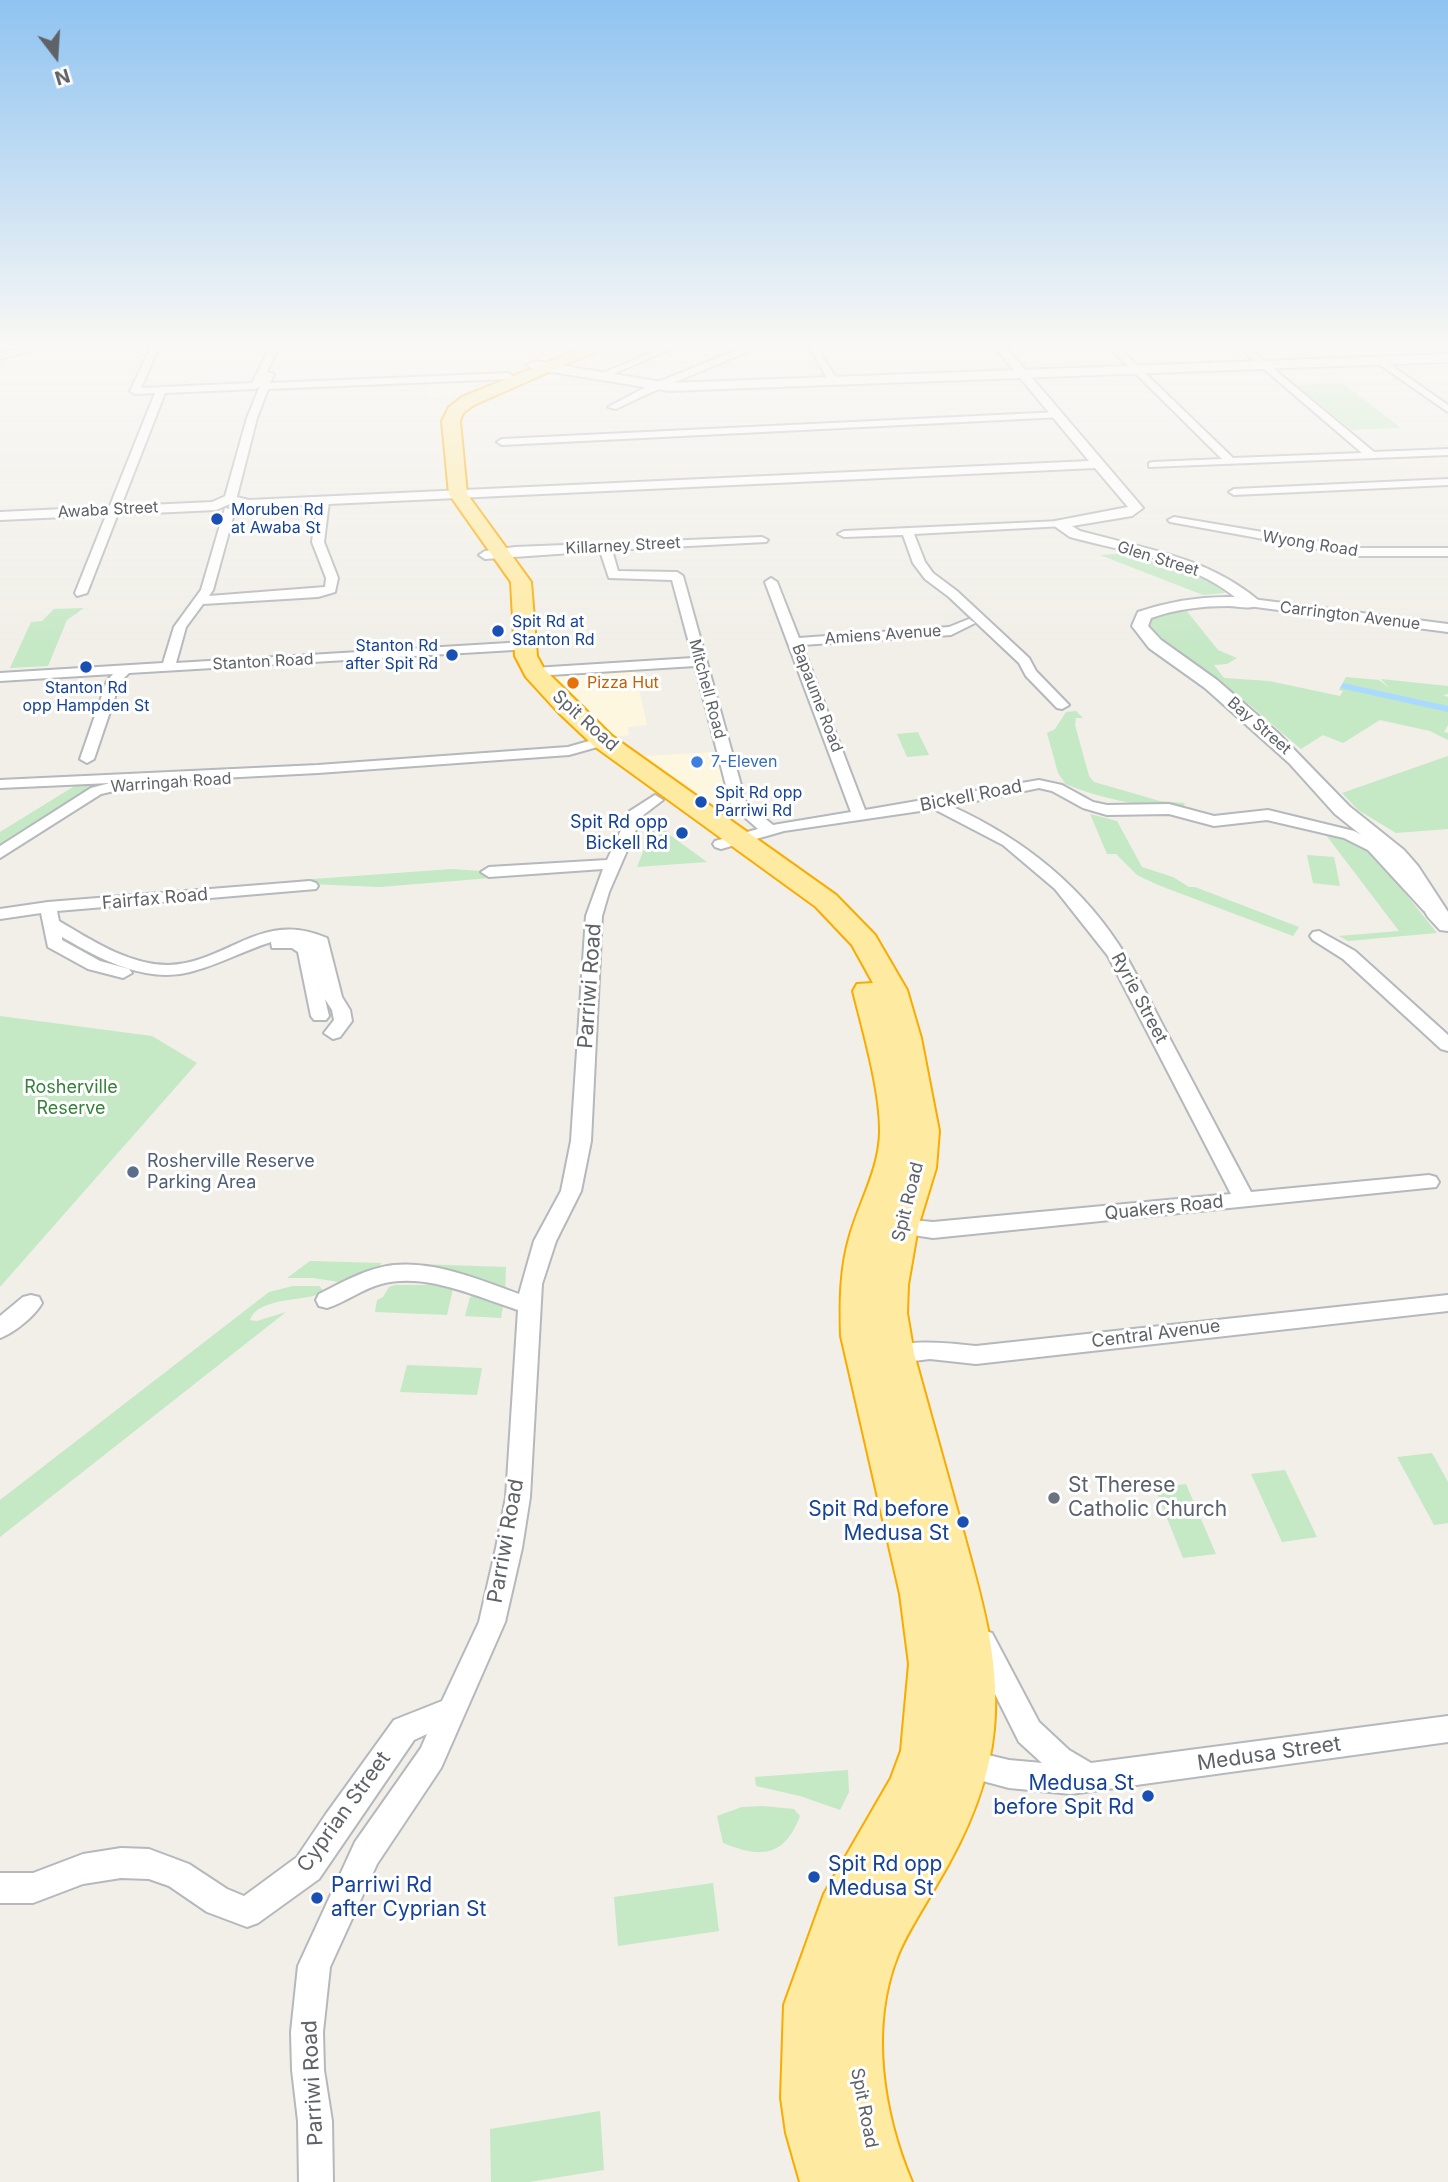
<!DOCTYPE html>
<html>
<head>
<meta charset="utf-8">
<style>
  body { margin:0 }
  #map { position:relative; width:1448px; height:2182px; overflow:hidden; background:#f1efe8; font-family:Inter,sans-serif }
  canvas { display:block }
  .north { position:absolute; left:21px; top:21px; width:70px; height:70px; -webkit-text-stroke:5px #fff; paint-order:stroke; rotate:163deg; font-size:19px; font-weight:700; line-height:28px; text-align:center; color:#5f6368 }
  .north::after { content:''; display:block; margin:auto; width:24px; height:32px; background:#5f6368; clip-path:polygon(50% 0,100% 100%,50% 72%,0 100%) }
</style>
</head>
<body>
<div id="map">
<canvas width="1448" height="2182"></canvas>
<div class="north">N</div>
</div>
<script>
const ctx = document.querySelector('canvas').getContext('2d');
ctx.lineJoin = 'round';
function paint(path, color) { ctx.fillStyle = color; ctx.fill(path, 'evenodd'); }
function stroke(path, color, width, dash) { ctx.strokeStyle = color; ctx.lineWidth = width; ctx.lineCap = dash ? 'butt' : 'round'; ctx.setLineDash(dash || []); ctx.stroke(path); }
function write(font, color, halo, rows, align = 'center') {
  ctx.font = font + ' Inter,sans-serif'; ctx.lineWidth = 6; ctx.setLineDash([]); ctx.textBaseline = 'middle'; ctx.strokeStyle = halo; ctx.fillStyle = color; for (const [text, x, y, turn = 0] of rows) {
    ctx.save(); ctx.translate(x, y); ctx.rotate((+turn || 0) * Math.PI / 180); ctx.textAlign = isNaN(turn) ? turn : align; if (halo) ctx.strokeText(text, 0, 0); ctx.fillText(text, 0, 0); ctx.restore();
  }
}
paint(new Path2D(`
  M 613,345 L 683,345 L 612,374 L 563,366 Z
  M 480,382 L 443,397 L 428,398 L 429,383 Z
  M 634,667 L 647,725 L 628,727 L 629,735 L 614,737 L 551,673 Z
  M 715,752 L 731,809 L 721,810 L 643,756 Z`), '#fef7e0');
paint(new Path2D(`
  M 1342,383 L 1347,386 L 1401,428 L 1352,430 L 1296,385 Z
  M 1128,553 C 1157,566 1207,567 1225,593 L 1203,595 L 1100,555 Z
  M 84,608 L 67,620 L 48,666 L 10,668 L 31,622 L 42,621 L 54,609 Z
  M 1186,610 L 1218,650 L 1237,658 L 1227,664 L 1214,665 L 1224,678 L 1269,681 L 1340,696 L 1343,691 L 1339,690 L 1346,677 L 1379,680 L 1389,688 L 1381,679 L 1448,686 L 1448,694 L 1443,695 L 1448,697 L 1448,725 L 1444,732 L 1448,733 L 1448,740 L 1430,731 L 1380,720 L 1343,743 L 1323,735 L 1301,749 L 1251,706 L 1167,645 L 1147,627 C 1155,612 1171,612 1186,610 Z
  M 1076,711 L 1083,718 L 1076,718 L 1075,725 L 1089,776 L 1094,782 L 1160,801 L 1185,803 L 1184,806 C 1152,811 1091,796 1061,782 L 1065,783 L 1058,773 L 1047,733 L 1055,729 L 1066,712 Z
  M 918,732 L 929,755 L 907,757 L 897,734 Z
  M 1448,756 L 1448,829 L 1396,833 L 1358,810 L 1342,793 Z
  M 91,781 L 95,785 L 93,789 L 0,850 L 0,832 L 81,782 Z
  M 1090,814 L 1117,821 L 1142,867 L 1173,877 L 1189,887 L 1195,887 L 1299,927 L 1293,936 L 1158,885 L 1137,875 L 1116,854 L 1107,854 Z
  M 655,821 L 662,821 L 667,833 L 707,862 L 637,867 Z
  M 1326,835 L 1360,843 L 1376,857 L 1437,933 L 1348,941 L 1339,936 L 1399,931 Z
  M 1307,855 L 1334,857 L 1340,886 L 1313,883 Z
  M 452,869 L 481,871 L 482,875 L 491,878 L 380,887 L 310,884 L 299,880 Z
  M 0,1016 L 152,1036 L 197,1063 L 0,1287 Z
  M 310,1261 L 381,1263 L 377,1274 L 346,1283 L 313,1278 L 287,1278 Z
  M 389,1263 L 506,1267 L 505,1292 L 387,1272 Z
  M 395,1285 L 429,1285 L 453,1289 L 447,1315 L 375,1312 L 377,1300 L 383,1297 L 389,1287 Z
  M 293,1286 L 319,1286 L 325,1292 C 307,1302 258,1296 250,1320 L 257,1321 L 286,1312 L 0,1537 L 0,1500 L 269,1292 Z
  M 475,1295 L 503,1307 L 501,1318 L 465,1316 L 470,1297 Z
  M 407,1365 L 482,1368 L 477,1395 L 400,1392 Z
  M 1432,1453 L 1448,1482 L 1448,1523 L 1434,1525 L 1397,1457 Z
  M 1285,1470 L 1317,1537 L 1282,1542 L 1251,1474 Z
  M 1186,1484 L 1216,1554 L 1183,1558 L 1155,1488 Z
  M 848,1770 L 849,1792 L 840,1810 L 800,1796 L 756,1786 L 755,1777 Z
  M 763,1806 L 794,1809 L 800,1816 C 784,1858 760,1858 723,1843 L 717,1816 L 742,1807 Z
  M 713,1883 L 719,1931 L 618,1946 L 614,1897 Z
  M 600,2111 L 604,2170 L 529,2182 L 491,2182 L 490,2129 Z`), '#c5e8c5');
paint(new Path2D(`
  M 1343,683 L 1448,706 L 1448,712 L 1340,688 Z`), '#aadaff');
const minor = new Path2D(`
  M 36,345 L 50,345 L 0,359 L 0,353 Z
  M 152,345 L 160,345 L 141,388 L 252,383 L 269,350 L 273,347 L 277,350 L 267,372 L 274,374 L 270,383 L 508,373 L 513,376 L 508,379 L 268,389 L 257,418 L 236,500 L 230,503 L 224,500 L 247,418 L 260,386 L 255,389 L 165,393 L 87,593 L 77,596 L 75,593 L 155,393 L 135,394 L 130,391 Z
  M 670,345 L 681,345 L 601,379 L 593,377 Z
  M 808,345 L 816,345 L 838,381 L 836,383 L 830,383 Z
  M 1107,345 L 1116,345 L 1233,458 L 1362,453 L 1236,345 L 1245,345 L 1374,452 L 1448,449 L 1448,455 L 1149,467 L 1149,463 L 1153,462 L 1222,459 Z
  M 1438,345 L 1448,345 L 1448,351 Z
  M 746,346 L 750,349 L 749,351 C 705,370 660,387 616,409 L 608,407 L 646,387 Z
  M 1379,357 L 1448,405 L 1448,412 L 1376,362 L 1374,360 Z
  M 1059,412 L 1064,415 L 1062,417 L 502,445 L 497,442 L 502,439 Z
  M 1448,479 L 1448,485 L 1234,495 L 1229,492 L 1234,489 Z
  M 323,498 L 329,501 L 324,542 L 338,578 L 335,592 L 318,597 L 203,604 L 186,627 L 176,663 L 525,642 L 530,643 L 530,649 L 129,673 L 120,682 L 94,759 L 87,763 L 80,759 L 107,681 L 113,674 L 0,681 L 0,673 L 163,663 L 174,627 L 201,590 L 225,508 L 235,510 L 213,590 L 209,596 L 325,587 L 326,578 L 312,542 L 317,501 Z
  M 1174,517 L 1357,548 L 1448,548 L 1448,556 L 1357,556 L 1170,522 L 1168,520 Z
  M 1060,521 L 1064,522 L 1064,526 L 914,534 L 925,562 L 933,573 L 957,591 L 1029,658 L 1036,671 L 1069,705 L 1062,709 L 1057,708 L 1026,676 L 1019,663 L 949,597 L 925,579 L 913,563 L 903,535 L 844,537 L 838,534 L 844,531 Z
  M 762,537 L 768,540 L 766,542 L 612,550 L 618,571 L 677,572 L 683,576 L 746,803 L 773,825 L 851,812 L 765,582 L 771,578 L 777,582 L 799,638 L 949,627 L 969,619 L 975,623 L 951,635 L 802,645 L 865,810 L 1039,780 L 1062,785 L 1093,802 L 1107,805 L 1169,804 L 1214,816 L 1268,810 L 1354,831 L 1380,844 L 1436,903 L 1438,907 L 1436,911 L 1424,911 L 1368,850 L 1344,838 L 1267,820 L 1214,826 L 1169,814 L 1107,815 L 1083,808 L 1052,791 L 1039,788 L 951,806 C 1024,839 1084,887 1126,956 C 1142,984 1156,1013 1171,1041 C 1198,1091 1224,1142 1251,1192 L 1429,1175 L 1436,1177 L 1439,1182 L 1436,1187 L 933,1238 L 893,1232 L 889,1227 L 893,1222 L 900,1219 L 933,1222 L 1231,1194 L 1108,956 L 1055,889 L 1003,845 L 934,809 L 784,831 L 721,849 L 715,847 L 713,844 L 715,841 L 758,829 L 731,805 L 695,666 L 534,676 L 527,672 L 534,668 L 693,658 L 672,580 L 609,578 L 600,551 L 485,559 L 479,555 L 485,551 L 515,547 Z
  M 1252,599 L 1448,624 L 1448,632 L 1248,606 L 1246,603 Z
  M 603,737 L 610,741 L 608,744 L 569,755 L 318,773 L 123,783 L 125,786 L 123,789 L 101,794 L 0,858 L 0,846 L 91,788 L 110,783 L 0,788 L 0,780 L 318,765 L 568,747 Z
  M 655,795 L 663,800 L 642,816 L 609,892 L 602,916 L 591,1141 L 581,1191 L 556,1241 L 542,1284 L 530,1497 L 522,1548 L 505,1622 L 441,1768 L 377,1864 L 330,1967 L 323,2032 L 324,2070 L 332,2121 L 333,2182 L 299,2182 L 298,2121 L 292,2070 L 291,2032 L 298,1966 L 355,1842 L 421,1748 L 427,1734 L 414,1740 L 319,1879 L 258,1923 L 247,1927 L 207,1912 L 169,1886 L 149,1879 L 121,1878 L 83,1884 L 33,1903 L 0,1903 L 0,1873 L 33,1873 L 83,1854 L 121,1848 L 149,1849 L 189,1864 L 227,1889 L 244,1896 L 297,1857 L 326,1814 L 394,1720 L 442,1701 L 479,1622 L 496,1548 L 506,1497 L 518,1310 C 477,1297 426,1272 381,1284 C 362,1289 346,1302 327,1308 L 319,1306 L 316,1300 L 319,1294 C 343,1282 367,1268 394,1265 C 436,1261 480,1280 519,1294 L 534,1241 L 561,1191 L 571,1141 L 586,916 L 603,869 L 489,877 L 481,872 L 489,867 L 607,860 L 630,811 Z
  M 310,881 L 316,883 L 318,886 L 316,889 L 57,911 L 59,921 C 91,940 129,965 168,965 C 229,963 260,909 327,938 L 342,997 L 350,1010 L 352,1021 L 340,1037 L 333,1039 L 324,1033 L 334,1020 L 332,1010 L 325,999 L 329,1016 L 326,1020 L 314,1020 L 311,1016 L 298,952 L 292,948 L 272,948 L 271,942 C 243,951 218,965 190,972 C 146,984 98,958 62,937 L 62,940 L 100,961 L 129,969 L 132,973 L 123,978 L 88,969 L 48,947 L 41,913 L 0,919 L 0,909 L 48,902 Z
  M 1319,931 L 1355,951 L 1448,1035 L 1448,1051 L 1441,1049 L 1343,959 L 1313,940 L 1310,936 L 1313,932 Z
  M 31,1295 L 39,1297 L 42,1303 C 35,1316 14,1333 0,1338 L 0,1316 L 23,1297 Z
  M 1448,1295 L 1448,1311 L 976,1364 L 930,1359 L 889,1364 L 881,1361 L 878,1355 L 881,1349 C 912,1339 944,1343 976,1346 Z
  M 982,1630 L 992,1633 L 1039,1722 L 1069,1750 L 1091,1763 L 1448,1716 L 1448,1742 L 1071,1794 L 1009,1788 L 953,1773 L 949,1763 L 953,1753 L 963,1749 L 1009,1760 L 1042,1763 L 1019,1742 L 969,1642 L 972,1633 Z`);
const tertiary = new Path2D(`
  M 993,345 L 1004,345 L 1143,508 L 1132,516 L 1072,526 L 1080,531 C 1142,548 1207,557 1258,600 L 1260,603 C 1252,611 1239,606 1228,606 C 1202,606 1176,609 1151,618 L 1148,626 L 1161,640 L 1217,680 L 1278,733 L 1349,806 L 1404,850 L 1418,866 L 1448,912 L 1448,931 L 1440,930 L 1428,917 L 1402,873 L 1390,858 L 1335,814 L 1289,763 L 1205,688 L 1149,648 L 1132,626 L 1138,612 C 1170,601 1202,596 1235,597 C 1189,560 1125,552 1070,537 L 1053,525 L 1055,521 L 1128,507 L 1095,468 L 244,508 L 232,503 L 216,510 L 0,520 L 0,512 L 212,502 L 228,495 L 249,500 L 1089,461 Z`);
const secondary = new Path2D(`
  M 1448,354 L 1448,362 L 669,391 L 534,369 L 527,365 L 534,361 L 669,383 Z`);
const trunk = new Path2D(`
  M 589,345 L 610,345 L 474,405 L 463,413 L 460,421 L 467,494 L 531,582 L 537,656 L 544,669 L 612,736 L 836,895 L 875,935 L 907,990 L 921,1038 L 939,1131 L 936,1168 L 918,1227 L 908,1285 L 907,1313 L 914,1354 C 930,1412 946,1469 962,1527 C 980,1594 1001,1658 994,1729 C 989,1785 965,1838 936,1886 C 923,1909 908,1931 898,1955 C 869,2027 883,2113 912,2182 L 800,2182 L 786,2133 L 781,2098 L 784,2005 L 824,1894 L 891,1778 L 901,1751 L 909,1664 L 900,1594 L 841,1336 C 840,1302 840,1268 850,1235 C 860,1201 879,1169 880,1133 C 881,1093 863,1031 853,991 L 857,984 L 873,983 L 852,945 L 816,907 L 594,746 L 558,712 L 526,677 L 515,656 L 511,582 L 449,494 L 442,421 L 449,407 L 462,397 Z`);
stroke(minor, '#b5b8bc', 4);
stroke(tertiary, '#b5b8bc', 4);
stroke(secondary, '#b6babf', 4);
stroke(trunk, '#f9ab00', 4);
paint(minor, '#fff');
paint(tertiary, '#fff');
paint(secondary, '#fff');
paint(trunk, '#feeaa1');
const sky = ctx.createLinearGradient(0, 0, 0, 650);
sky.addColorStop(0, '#8fc3f1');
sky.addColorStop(0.53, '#f9f8f5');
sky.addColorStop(1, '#f9f8f500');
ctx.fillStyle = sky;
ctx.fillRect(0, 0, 1448, 650);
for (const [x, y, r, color] of [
  [217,519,7,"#1a4fb4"],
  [498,631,7,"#1a4fb4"],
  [452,655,7,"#1a4fb4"],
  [86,667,7,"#1a4fb4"],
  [573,683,7,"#e8710a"],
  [697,762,7,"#3f7fe0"],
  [701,802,7,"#1a4fb4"],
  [682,833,7,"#1a4fb4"],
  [133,1172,7,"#5c6f8a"],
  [1054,1498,7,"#6b7280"],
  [963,1522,7,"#1a4fb4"],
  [1148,1796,7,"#1a4fb4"],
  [814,1877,7,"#1a4fb4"],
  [317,1898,7,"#1a4fb4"]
]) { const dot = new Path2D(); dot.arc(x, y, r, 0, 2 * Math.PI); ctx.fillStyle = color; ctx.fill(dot); stroke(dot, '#fff', 2.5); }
write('16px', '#5f6368', '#fff', [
  ["Awaba Street",108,510,-3],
  ["Wyong Road",1310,544,9],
  ["Killarney Street",623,546,-3],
  ["Glen Street",1158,559,17],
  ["Carrington Avenue",1350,616,7],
  ["Amiens Avenue",883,635,-4],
  ["Stanton Road",263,662,-3],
  ["Mitchell Road",707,689,75],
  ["Bapaume Road",817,698,69],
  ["Bay Street",1259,726,41],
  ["Warringah Road",171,783,-4]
]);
write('16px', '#164399', '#fff', [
  ["Moruben Rd",231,510],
  ["at Awaba St",231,528],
  ["Spit Rd at",512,622],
  ["Stanton Rd",512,640],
  ["Stanton Rd",438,646,"right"],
  ["after Spit Rd",438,664,"right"],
  ["Stanton Rd",86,688,"center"],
  ["opp Hampden St",86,706,"center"],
  ["Spit Rd opp",715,793],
  ["Parriwi Rd",715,811]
], 'left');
write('16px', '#c56008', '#fff', [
  ["Pizza Hut",587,683]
], 'left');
write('16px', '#366cbe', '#fff', [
  ["7-Eleven",711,762]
], 'left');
write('18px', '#5f6368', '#fff', [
  ["Spit Road",585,721,42],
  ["Bickell Road",971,796,-11],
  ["Fairfax Road",155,899,-5],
  ["Ryrie Street",1139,998,62],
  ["Spit Road",908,1202,-76],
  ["Quakers Road",1164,1208,-6],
  ["Central Avenue",1156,1334,-7],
  ["Spit Road",864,2108,79]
]);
write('18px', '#164399', '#fff', [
  ["Spit Rd opp",668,823],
  ["Bickell Rd",668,844]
], 'right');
write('18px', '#348238', '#fff', [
  ["Rosherville",71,1088],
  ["Reserve",71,1109]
]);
write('18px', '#4e5e75', '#fff', [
  ["Rosherville Reserve",147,1162],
  ["Parking Area",147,1183]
], 'left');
write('21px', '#5f6368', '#fff', [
  ["Parriwi Road",590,986,-86],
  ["Parriwi Road",506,1541,-80],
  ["Medusa Street",1269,1754,-8],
  ["Cyprian Street",344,1812,-54],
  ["Parriwi Road",313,2083,-93]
]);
write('21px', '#5b616d', '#fff', [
  ["St Therese",1068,1486],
  ["Catholic Church",1068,1510]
], 'left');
write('21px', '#164399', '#fff', [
  ["Spit Rd before",949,1510],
  ["Medusa St",949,1534],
  ["Medusa St",1134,1784],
  ["before Spit Rd",1134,1808],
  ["Spit Rd opp",828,1865,"left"],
  ["Medusa St",828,1889,"left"],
  ["Parriwi Rd",331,1886,"left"],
  ["after Cyprian St",331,1910,"left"]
], 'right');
</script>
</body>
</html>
